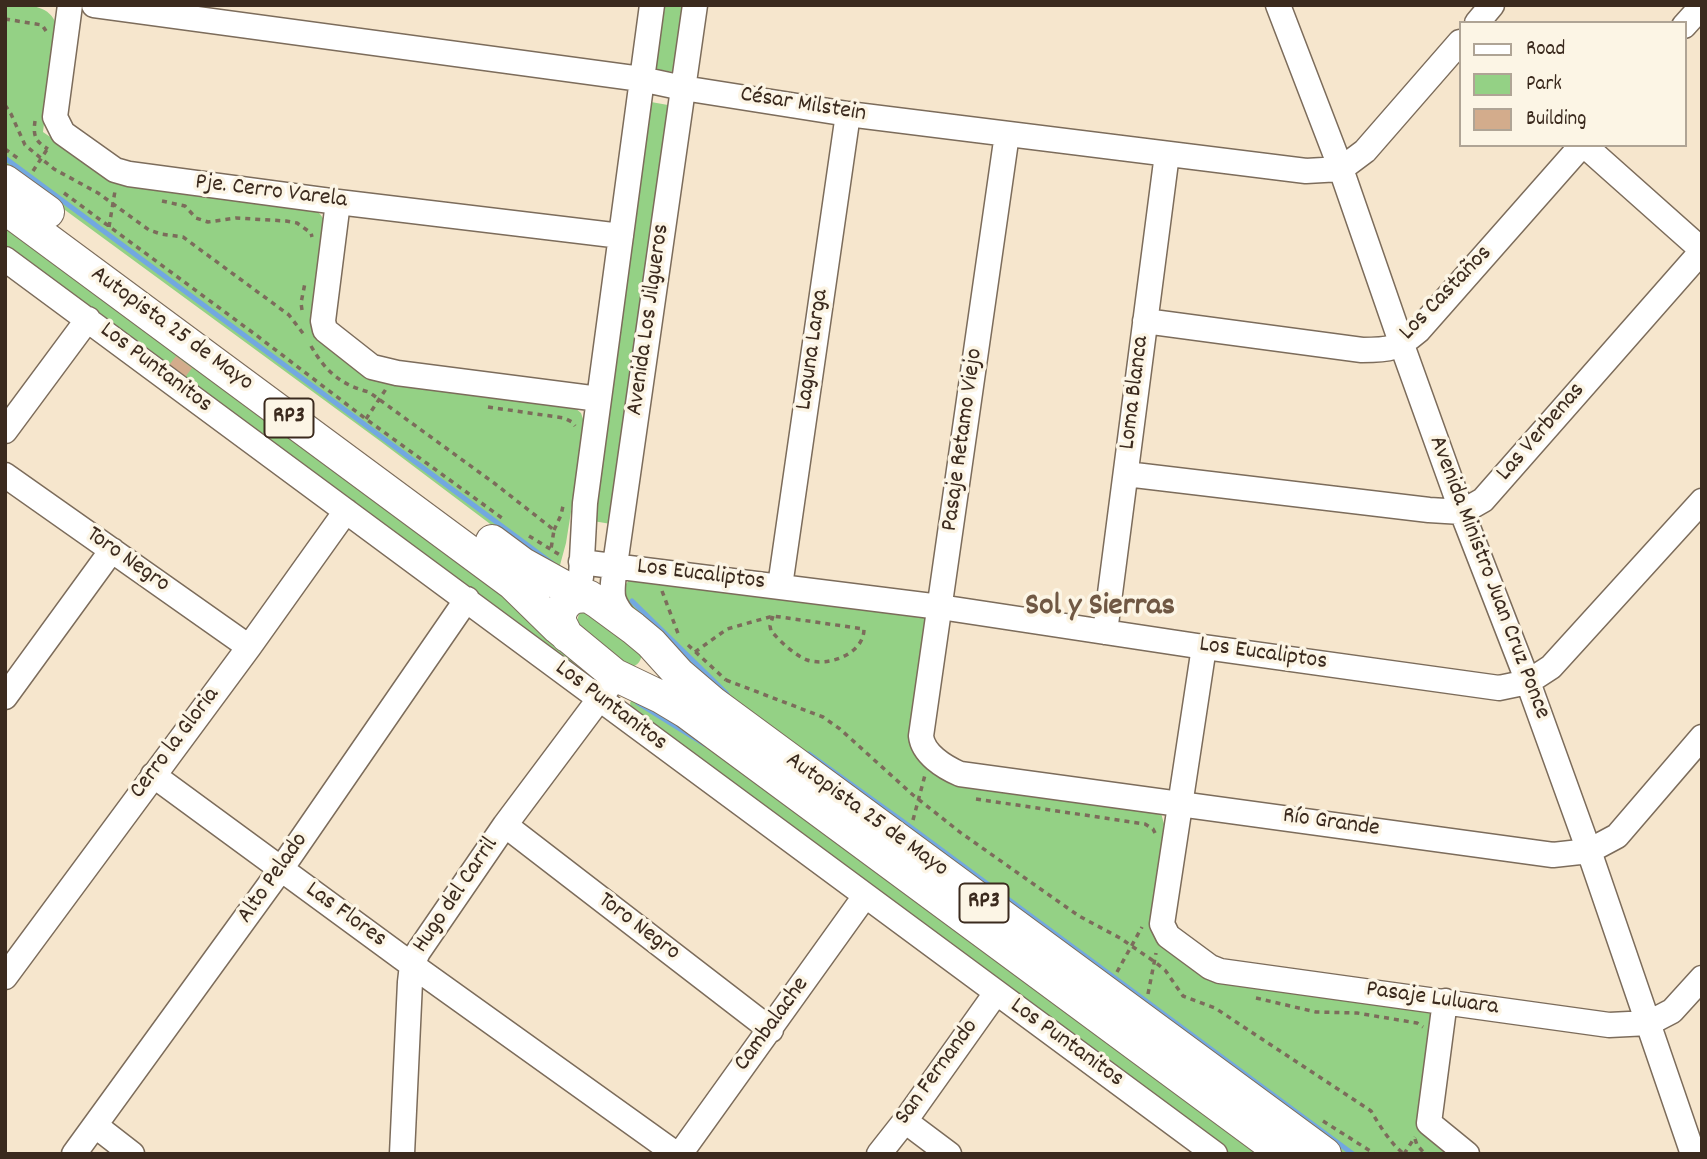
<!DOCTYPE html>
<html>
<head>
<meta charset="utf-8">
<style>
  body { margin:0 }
  #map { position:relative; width:1707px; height:1159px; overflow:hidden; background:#f6e6cd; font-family:Dekko,sans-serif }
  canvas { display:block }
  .frame { position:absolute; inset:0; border:7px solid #3b2a1e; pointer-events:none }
  .legend { position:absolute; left:1459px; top:21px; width:228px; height:126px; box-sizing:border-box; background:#fcf5e5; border:2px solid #afa495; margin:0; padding:9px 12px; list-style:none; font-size:21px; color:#3b2a1e }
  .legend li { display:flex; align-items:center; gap:14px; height:35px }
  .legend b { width:35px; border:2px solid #afa495 }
</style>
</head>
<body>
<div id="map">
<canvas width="1707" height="1159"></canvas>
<div class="frame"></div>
<ul class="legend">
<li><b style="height:9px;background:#fff"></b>Road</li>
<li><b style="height:19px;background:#94d185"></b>Park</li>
<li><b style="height:19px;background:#d3ac8c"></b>Building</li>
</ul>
</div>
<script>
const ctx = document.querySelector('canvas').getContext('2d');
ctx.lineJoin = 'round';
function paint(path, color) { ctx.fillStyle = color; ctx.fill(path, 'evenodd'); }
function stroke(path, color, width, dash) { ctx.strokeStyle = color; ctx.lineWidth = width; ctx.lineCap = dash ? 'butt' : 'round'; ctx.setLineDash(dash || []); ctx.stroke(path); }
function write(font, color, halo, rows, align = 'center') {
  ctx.font = font + ' Dekko,sans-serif'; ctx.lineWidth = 7; ctx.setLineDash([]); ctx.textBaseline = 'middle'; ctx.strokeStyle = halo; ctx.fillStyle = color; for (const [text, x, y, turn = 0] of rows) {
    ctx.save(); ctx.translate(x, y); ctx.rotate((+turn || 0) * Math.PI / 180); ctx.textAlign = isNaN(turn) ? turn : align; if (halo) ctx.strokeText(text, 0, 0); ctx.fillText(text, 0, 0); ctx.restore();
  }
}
paint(new Path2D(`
  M 5,5 C 24,5 49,3 56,24 L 43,132 L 111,179 L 311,207 L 320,214 L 325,221 L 311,326 L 314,334 L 382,379 L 574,407 L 581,413 L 585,425 L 566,543 L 560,565 L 553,569 L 546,566 L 380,441 L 5,166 Z
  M 665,5 L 683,5 L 673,72 L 656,69 Z
  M 651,102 L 668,105 L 611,524 L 593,521 Z
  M 5,220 L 486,572 L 589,674 L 586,676 L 5,246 Z
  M 630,579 L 913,612 L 924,618 L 928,629 L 916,752 L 1161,813 L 1164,824 L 1152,919 L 1215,979 L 1422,1008 L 1431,1013 L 1432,1024 L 1418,1124 L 1420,1132 L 1449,1154 L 1343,1154 L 710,689 L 625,599 L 626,584 Z
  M 582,612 L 588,612 L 642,653 C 641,663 636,667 626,668 L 576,625 L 579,614 Z
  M 632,699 L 649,701 L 1270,1154 L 1229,1154 L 631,708 L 630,703 Z`), '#94d185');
stroke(new Path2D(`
  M 5,158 L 553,564
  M 632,601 L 727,694
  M 638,703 L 704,744
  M 809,754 L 905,823 L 1353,1154`), '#72a8e0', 5);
paint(new Path2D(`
  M 176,356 L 192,368 L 183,380 L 167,368 Z`), '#d3ac8c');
const minor = new Path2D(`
  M 70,5 L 55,117 L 63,133 L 115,170 L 129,174 L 338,202 L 621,236
  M 94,5 L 641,79 L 683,88 L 848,114 L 1306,171 L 1341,169 L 1365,151 L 1460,42
  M 1278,5 L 1341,169 L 1402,345 L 1462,512 L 1528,682 L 1589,851 L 1693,1154
  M 1477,23 L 1492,5
  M 1684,26 L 1702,6
  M 1007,134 L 921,736 C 923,754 944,767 960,774 L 1553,855 L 1589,851 L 1617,836 L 1702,737
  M 1584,145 L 1702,250
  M 338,202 L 323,321 L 325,330 L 372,367 L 397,373 L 599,399
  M 5,259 L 1215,1154
  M 1145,321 L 1362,350 C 1390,350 1397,349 1418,331 L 1582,145
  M 5,431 L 88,319
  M 1126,474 L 1429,510 L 1462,512 L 1483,500 L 1702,251
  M 5,475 L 249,647
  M 581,562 L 940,607 L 1204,647 L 1499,688 L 1528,682 L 1551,667 L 1702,501
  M 581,577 L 585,503 L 652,5
  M 780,586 L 848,114
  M 628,622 C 608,598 612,595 615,565 L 695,5
  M 1105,632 L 1167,154
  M 1204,647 L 1162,924 L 1168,936 L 1210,967 L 1220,971 L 1609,1025 L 1649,1023 L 1672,1011 L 1702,978
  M 5,697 L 112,550
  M 153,775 L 412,965 L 676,1154
  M 505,825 L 771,1030
  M 5,977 L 249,647 L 346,511
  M 1445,1001 L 1429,1123 L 1467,1154
  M 905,1121 L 949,1154
  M 96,1126 L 132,1154
  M 74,1154 L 281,869 L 467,599
  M 402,1154 L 410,982 L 412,965 L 418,952 L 505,825 L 609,686
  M 680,1154 L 865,896
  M 879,1154 L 905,1121 L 996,993`);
const major = new Path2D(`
  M 5,181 L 48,212
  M 5,208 L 513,584 L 558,628 L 615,675 L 661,697 L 686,712 L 1284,1154
  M 492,541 L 523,564 L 561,585 L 575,597
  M 567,636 L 560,622 L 560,614 L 563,607 L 568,601 L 575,597 L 588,596 L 599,603 L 633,628 L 651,643 L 679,674 L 713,703 L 1325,1154`);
stroke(minor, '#7c6c5b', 27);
stroke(major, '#7c6c5b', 34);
stroke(new Path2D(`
  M 5,19 L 42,25 L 46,31
  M 5,105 L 11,114 L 25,145 L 54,169 L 98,193 L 149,230 L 161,234 L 183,237 L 289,315 L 305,336
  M 35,121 C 33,136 35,141 48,149
  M 5,149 L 19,159
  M 33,171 L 48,148
  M 64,193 L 256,335 L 366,419 L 502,518
  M 162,201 L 185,206 L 196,218 L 208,222 L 236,218 L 286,221 L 297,223 L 311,233 L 312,237
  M 109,227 L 115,191
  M 302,310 L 301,303 L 305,283
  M 311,346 C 325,371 341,385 369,392 L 494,483 L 554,530 L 551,549
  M 488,407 L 564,418 L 572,422 L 575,426
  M 366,419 L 386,389
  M 554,530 L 561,515 L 563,506
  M 529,536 L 560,555
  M 662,591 L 679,636
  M 688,645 L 726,680
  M 695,652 L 727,629 L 773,616 L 864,629 C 864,654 828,667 807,660 C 793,654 781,642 771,631 L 770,626 L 773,616
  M 726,680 L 823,717 L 840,729 L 913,795 L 961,833 L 1079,916 L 1120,938 L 1155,962 L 1165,970 L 1183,996 L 1215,1008 L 1371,1111 C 1380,1126 1390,1143 1404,1154
  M 976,799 L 1145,824 L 1153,829 L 1155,833
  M 913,820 L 925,775
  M 1117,972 L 1142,927
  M 1148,994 L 1156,953
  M 1256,998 L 1316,1012 L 1357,1013 L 1417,1023 L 1423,1027
  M 1323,1121 L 1375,1154
  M 1415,1139 L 1417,1145 L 1425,1154
  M 1404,1154 L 1415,1137`), '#7c6c5b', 3.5, [5, 5]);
stroke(minor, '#fff', 24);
stroke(major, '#fff', 32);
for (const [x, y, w] of [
  [289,418,49],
  [984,903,49]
]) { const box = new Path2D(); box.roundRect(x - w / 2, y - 19.5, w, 39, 5); ctx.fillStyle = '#fcf5e5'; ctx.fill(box); stroke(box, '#3b2a1e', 2); }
write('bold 23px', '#3b2a1e', null, [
  ["RP3",289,418],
  ["RP3",984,903]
]);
write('24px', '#3b2a1e', '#fcf5e5', [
  ["César Milstein",803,106,9],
  ["Pje. Cerro Varela",271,193,7],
  ["Los Castaños",1447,294,-46],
  ["Avenida Los Jilgueros",650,320,-82],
  ["Autopista 25 de Mayo",171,330,36],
  ["Laguna Larga",814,350,-82],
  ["Los Puntanitos",155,369,37],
  ["Loma Blanca",1136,393,-83],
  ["Las Verbenas",1542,433,-49],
  ["Pasaje Retamo Viejo",964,440,-82],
  ["Toro Negro",127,561,35],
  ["Los Eucaliptos",701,576,7],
  ["Avenida Ministro Juan Cruz Ponce",1488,578,69],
  ["Los Eucaliptos",1263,655,8],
  ["Los Puntanitos",610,707,37],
  ["Cerro la Gloria",176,744,-53],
  ["Autopista 25 de Mayo",866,816,36],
  ["Río Grande",1331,824,8],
  ["Alto Pelado",274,879,-55],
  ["Hugo del Carril",457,896,-56],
  ["Las Flores",345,916,36],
  ["Toro Negro",638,928,37],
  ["Pasaje Luluara",1432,1000,8],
  ["Cambalache",773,1025,-54],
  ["Los Puntanitos",1066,1044,36],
  ["San Fernando",938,1073,-54]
]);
write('bold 32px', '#705844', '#fcf5e5', [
  ["Sol y Sierras",1100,609]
]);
</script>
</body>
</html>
